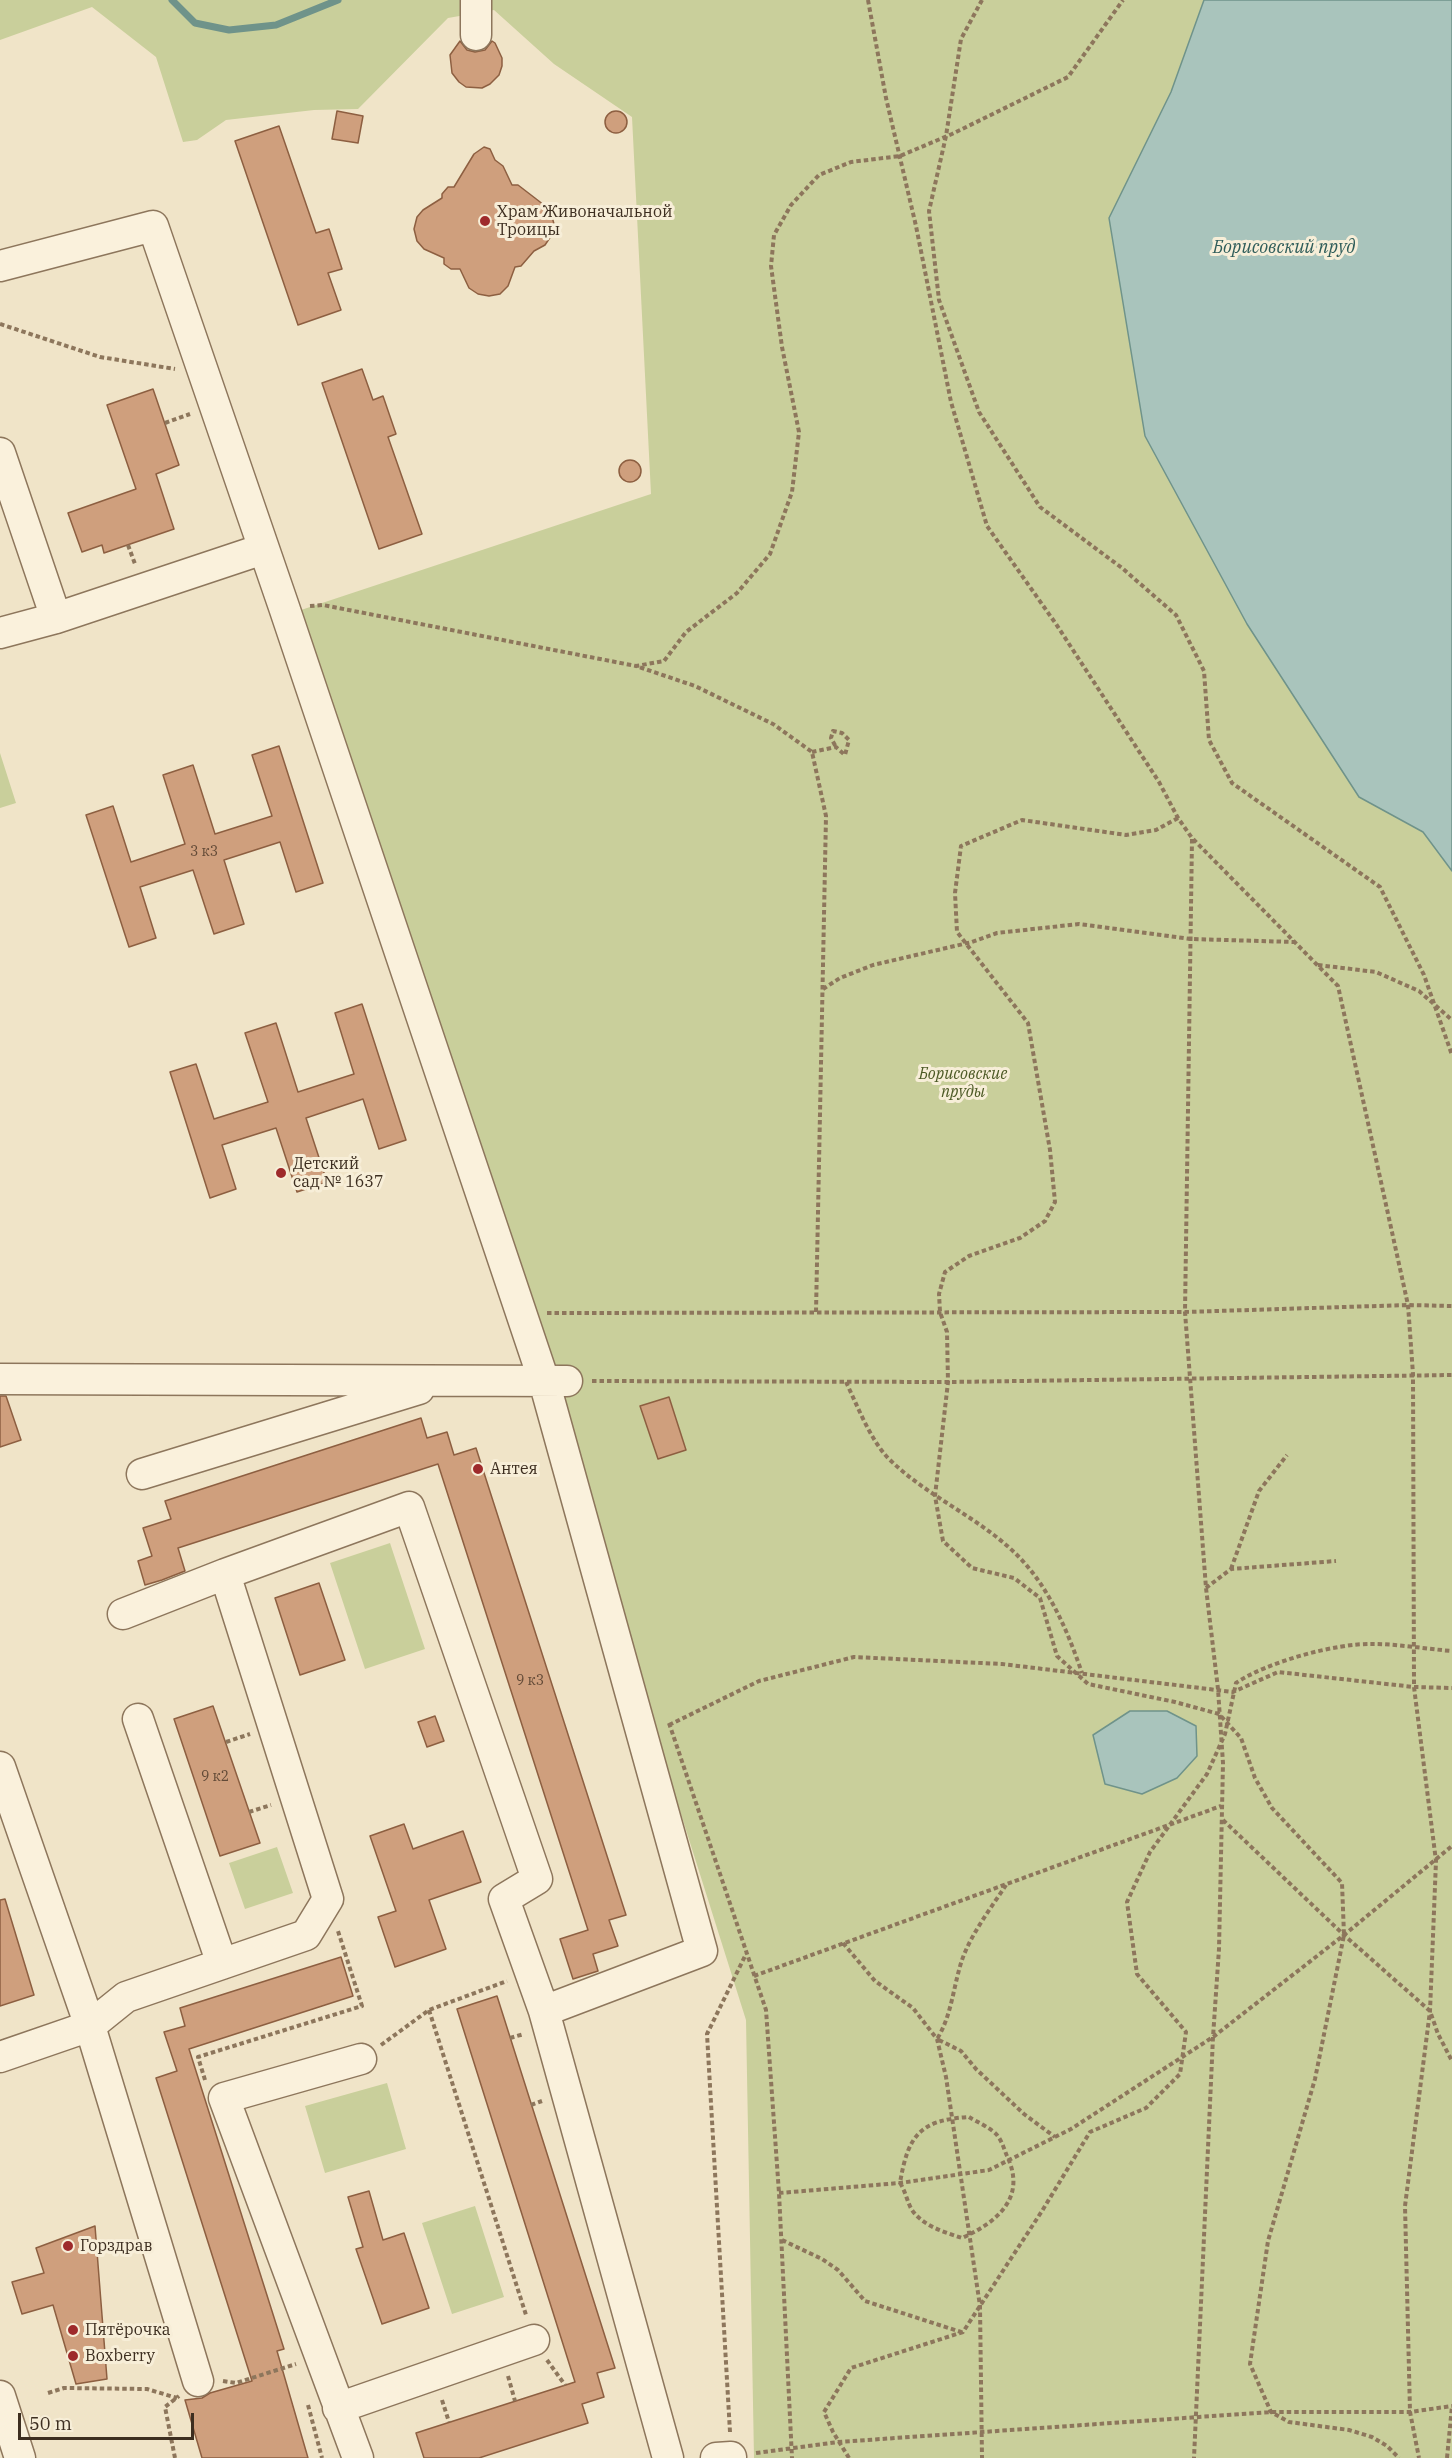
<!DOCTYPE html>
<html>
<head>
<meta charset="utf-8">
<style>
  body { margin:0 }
  #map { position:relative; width:1452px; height:2458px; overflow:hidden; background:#f0e4c8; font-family:"IBM Plex Serif",serif }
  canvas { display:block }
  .scale { position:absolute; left:18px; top:2413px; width:176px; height:27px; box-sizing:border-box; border:3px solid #3d2e20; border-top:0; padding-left:8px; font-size:18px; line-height:21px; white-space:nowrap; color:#3d2e20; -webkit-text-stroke:4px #f7eed8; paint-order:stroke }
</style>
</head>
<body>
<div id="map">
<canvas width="1452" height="2458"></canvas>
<div class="scale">50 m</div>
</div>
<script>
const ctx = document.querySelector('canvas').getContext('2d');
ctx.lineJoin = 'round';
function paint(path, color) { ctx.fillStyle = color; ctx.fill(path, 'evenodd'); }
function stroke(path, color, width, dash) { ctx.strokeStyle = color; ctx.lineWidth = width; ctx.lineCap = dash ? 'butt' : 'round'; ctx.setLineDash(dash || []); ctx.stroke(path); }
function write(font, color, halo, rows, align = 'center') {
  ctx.font = font + ' "IBM Plex Serif",serif'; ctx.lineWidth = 6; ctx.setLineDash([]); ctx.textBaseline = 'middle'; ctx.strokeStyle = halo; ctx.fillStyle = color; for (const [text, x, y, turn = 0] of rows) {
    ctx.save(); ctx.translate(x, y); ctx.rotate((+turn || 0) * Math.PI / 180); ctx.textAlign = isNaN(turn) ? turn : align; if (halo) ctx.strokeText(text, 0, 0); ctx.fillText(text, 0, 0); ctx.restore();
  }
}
paint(new Path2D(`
  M 0,0 L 1204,0 L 1171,92 L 1145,436 L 1247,624 L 1359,797 L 1423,832 L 1452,871 L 1452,2458 L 754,2458 L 746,2020 L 301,610 L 651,494 L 632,117 L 554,64 L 494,10 L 448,18 L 358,109 L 314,110 L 226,120 L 197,140 L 183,142 L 156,57 L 92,7 L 0,40 Z
  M 0,753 L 16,803 L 0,808 Z
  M 390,1543 L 425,1649 L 365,1669 L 330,1563 Z
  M 277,1847 L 293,1893 L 245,1909 L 229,1863 Z
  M 387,2083 L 406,2149 L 325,2173 L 305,2106 Z
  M 475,2206 L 504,2297 L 452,2314 L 422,2223 Z`), '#c9cf9b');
const water = new Path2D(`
  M 1204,0 L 1452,0 L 1452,871 L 1423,832 L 1359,797 L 1247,624 L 1145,436 L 1109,218 L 1171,92 Z
  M 1130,1711 L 1167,1711 L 1196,1726 L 1197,1756 L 1177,1778 L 1142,1794 L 1105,1784 L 1093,1735 Z`);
paint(water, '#a9c4bc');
stroke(water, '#6f938a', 1.5);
stroke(new Path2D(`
  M 172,0 L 195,23 L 229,30 L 276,25 L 338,0`), '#6f938a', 7);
const building = new Path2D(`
  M 460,41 L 467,50 L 475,52 L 485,50 L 492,41 L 495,43 L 502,58 L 502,66 L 499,75 L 490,84 L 482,88 L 466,87 L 459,82 L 452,73 L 450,55 Z
  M605 122a11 11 0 1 1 22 0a11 11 0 1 1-22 0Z
  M 337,111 L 363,116 L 358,143 L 332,139 Z
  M 279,126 L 316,233 L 329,229 L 342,269 L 328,273 L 341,310 L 298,325 L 235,141 Z
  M 484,147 L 490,149 L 495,160 L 503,166 L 512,185 L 518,185 L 544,205 L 551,213 L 554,224 L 551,236 L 545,245 L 534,251 L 521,266 L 515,267 L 508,286 L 500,294 L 489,296 L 478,294 L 469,288 L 460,269 L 451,269 L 444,264 L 444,258 L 424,249 L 417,241 L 414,229 L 417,217 L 423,210 L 442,198 L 442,194 L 448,187 L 454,187 L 474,154 Z
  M 362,369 L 373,400 L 383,396 L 396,434 L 388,437 L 422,534 L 379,549 L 322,383 Z
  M 153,389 L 179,465 L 156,474 L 174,529 L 104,553 L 102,545 L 82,552 L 68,513 L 136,489 L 107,405 Z
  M619 471a11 11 0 1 1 22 0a11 11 0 1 1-22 0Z
  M 279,746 L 323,883 L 296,892 L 280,842 L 224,860 L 244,924 L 214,934 L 193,870 L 140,887 L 156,938 L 129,947 L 86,815 L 113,806 L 131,862 L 185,844 L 163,775 L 193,765 L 215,834 L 272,816 L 252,755 Z
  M 362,1004 L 406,1140 L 379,1149 L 363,1099 L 306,1118 L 327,1182 L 297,1192 L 276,1128 L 222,1145 L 236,1189 L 210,1198 L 170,1072 L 196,1064 L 214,1119 L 268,1102 L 245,1033 L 276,1023 L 298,1092 L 354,1074 L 335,1013 Z
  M 0,1396 L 6,1396 L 21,1440 L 0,1447 Z
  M 669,1397 L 686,1450 L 658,1459 L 640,1406 Z
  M 421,1418 L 427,1438 L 447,1432 L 454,1455 L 476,1448 L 626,1915 L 609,1920 L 618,1946 L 593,1954 L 598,1971 L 573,1979 L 560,1939 L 588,1930 L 438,1464 L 178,1548 L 185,1571 L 162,1580 L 145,1585 L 138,1561 L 152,1556 L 143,1528 L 171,1519 L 165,1501 Z
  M 319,1583 L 345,1660 L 300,1675 L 275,1598 Z
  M 213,1706 L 260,1843 L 220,1856 L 174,1719 Z
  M 435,1716 L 444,1741 L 427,1747 L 418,1722 Z
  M 404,1824 L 413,1849 L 463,1831 L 481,1882 L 429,1900 L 446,1949 L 395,1967 L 378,1917 L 396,1911 L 370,1836 Z
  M 5,1899 L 34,1995 L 0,2006 L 0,1900 Z
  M 341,1957 L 353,1996 L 189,2049 L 284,2349 L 277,2351 L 308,2458 L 202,2458 L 185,2400 L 202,2398 L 210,2393 L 252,2381 L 156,2078 L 177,2071 L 164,2032 L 185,2026 L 180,2008 Z
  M 497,1996 L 615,2368 L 597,2373 L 604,2397 L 582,2404 L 588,2423 L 479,2458 L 424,2458 L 416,2433 L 575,2382 L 457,2009 Z
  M 369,2191 L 383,2240 L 404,2233 L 429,2308 L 382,2324 L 356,2249 L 363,2247 L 348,2197 Z
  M 95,2226 L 107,2379 L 76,2384 L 53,2305 L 22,2314 L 12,2282 L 44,2273 L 36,2248 Z`);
paint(building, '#cf9f7d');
stroke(building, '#8d5f41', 1.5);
const minor = new Path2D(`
  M 476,0 L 476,35
  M 0,266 L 153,226 L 284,607 L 544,1381 L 702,1951 L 544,2011 L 668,2458
  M 0,453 L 56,618
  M 0,633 L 56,618 L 263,549
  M 0,1379 L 567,1381
  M 142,1474 L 419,1389
  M 225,1574 L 409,1507 L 537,1879 L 504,1899 L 544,2011
  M 138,1719 L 222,1964
  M 0,1767 L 90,2026 L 198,2381
  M 0,2057 L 90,2026 L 126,1997 L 306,1935 L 328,1899 L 225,1574 L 123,1614
  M 0,2396 L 20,2458
  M 338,2408 L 534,2340
  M 358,2458 L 224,2098 L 361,2059
  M 716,2458 L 731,2457`);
stroke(minor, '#8d765c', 33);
stroke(new Path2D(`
  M 868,0 L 886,98 L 916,226 L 951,402 L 987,526 L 1056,624 L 1159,782 L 1178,818 L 1192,838 L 1338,986 L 1408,1305 L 1413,1374 L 1414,1687 L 1436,1861 L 1430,2011 L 1405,2206 L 1410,2412 L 1419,2458
  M 982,0 L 961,39 L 946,136 L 929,211 L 939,300 L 979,412 L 1040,507 L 1122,568 L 1176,615 L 1204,671 L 1209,740 L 1232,783 L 1380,887 L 1424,975 L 1452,1055
  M 0,324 L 100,357 L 175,369
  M 165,423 L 190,414
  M 128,545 L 135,564
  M 310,606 L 323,605 L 636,666
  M 812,752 L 836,747 L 845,755 L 849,740 L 842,733 L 833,731 L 831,738 L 836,747
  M 1178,818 L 1156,830 L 1126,835 L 1022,820 L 961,846 L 955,893 L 957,932 L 1028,1023 L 1050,1150 L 1055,1202 L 1045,1221 L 1020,1238 L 969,1256 L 945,1272 L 939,1294 L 940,1312 L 947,1332 L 948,1382 L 935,1496 L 943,1541 L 972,1568 L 1014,1578 L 1040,1598 L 1057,1656 L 1088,1684 L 1175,1702 L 1219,1714 L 1241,1738 L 1255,1778 L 1272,1808 L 1342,1883 L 1344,1935 L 1315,2079 L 1268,2241 L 1250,2364 L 1271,2412 L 1289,2422 L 1349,2430 L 1372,2437 L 1387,2446 L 1399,2458
  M 1192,839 L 1185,1312 L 1206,1588 L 1218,1689 L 1223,1763 L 1219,1949 L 1213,2037 L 1194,2458
  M 1318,965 L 1376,972 L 1419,991 L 1452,1020
  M 823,989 L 840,978 L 873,965 L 972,942 L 997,933 L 1079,924 L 1191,939 L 1295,942
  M 816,1312 L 826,816 L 812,752 L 773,724 L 695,686 L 636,666 L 664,661 L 686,632 L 737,593 L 770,554 L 792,492 L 799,432 L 782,347 L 771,266 L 774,235 L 791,205 L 819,175 L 851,162 L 900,156 L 952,134 L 1068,77 L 1123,0
  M 547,1313 L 1185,1312 L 1408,1305 L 1452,1306
  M 592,1381 L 948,1382 L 1452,1375
  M 846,1382 C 857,1405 870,1439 888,1458 C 927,1497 981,1518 1019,1557 C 1050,1589 1068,1632 1082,1673
  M 1231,1569 L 1259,1491 L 1287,1455
  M 1206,1588 L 1231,1569 L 1336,1561
  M 669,1723 L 766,2010 L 779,2193 L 792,2458
  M 669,1725 L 759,1681 L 854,1657 L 1002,1664 L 1233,1692 L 1278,1672 L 1414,1687 L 1452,1688
  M 226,1742 L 250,1734
  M 249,1812 L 271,1805
  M 1223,1820 L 1344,1935 L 1430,2011 L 1438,2034 L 1452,2061
  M 1006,1885 C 991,1908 971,1934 962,1960 C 953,1987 952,2015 937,2039 L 961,2051 L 976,2069 L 1024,2114 L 1055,2137
  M 843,1943 L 875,1981 L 913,2008 L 937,2039 L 946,2077 L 980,2306 L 982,2458
  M 754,1976 L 1221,1806
  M 429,2010 L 526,2315
  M 510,2038 L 524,2034
  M 381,2045 L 429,2010 L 507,1981
  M 205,2080 L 198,2057 L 362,2006 L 338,1931
  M 531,2105 L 542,2101
  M 969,2117 C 977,2122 991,2128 997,2135 C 1002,2141 1004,2149 1007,2156 C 1027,2198 997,2222 962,2238 C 944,2232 923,2226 912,2210 C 907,2202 906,2192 900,2183 C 908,2135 920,2120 969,2117 Z
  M 779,2193 L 900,2183 L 989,2170 L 1071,2129 L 1213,2037 L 1344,1935 L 1452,1846
  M 782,2240 L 822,2259 L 838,2270 L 865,2301 L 961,2332
  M 547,2360 L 565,2385
  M 508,2376 L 515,2401
  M 223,2381 L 236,2383 L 296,2364
  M 48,2393 L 64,2388 L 147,2389 L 177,2398
  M 442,2400 L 449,2422
  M 308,2405 L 322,2458
  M 730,2432 L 707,2034 L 746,1954
  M 756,2453 L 838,2442 L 1271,2412 L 1410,2412 L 1452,2406
  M 175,2458 L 165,2407 L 179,2396
  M 849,2458 L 833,2432 L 824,2412 L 851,2368 L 963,2332 L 1042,2211 L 1090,2132 L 1146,2108 L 1180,2074 L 1186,2032 L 1137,1974 L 1127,1902 L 1150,1852 L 1207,1774 L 1225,1734 L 1236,1683 C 1267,1662 1336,1643 1373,1644 C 1399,1644 1426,1649 1452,1651
  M 1447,2458 L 1452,2406`), '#8d765c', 4, [4.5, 3]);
stroke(minor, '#faf1dc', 30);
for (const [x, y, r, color] of [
  [485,221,6,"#9e2a2b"],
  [281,1173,6,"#9e2a2b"],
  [478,1469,6,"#9e2a2b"],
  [68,2246,6,"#9e2a2b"],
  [73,2330,6,"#9e2a2b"],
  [73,2356,6,"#9e2a2b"]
]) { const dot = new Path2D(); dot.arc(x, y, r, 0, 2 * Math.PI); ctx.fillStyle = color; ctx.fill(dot); stroke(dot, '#f7eed8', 2); }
write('14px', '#624a37', null, [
  ["3 к3",204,852],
  ["9 к3",530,1681],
  ["9 к2",215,1777]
]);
write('16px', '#3d2e20', '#f7eed8', [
  ["Храм Живоначальной",497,212],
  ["Троицы",497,230],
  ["Детский",293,1164],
  ["сад № 1637",293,1182],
  ["Антея",490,1469],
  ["Горздрав",80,2246],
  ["Пятёрочка",85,2330],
  ["Boxberry",85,2356]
], 'left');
write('italic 16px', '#4d5a26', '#f7eed8', [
  ["Борисовские",963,1074],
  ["пруды",963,1092]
]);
write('italic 18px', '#2f5d5a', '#f7eed8', [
  ["Борисовский пруд",1284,248]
]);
</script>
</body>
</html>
